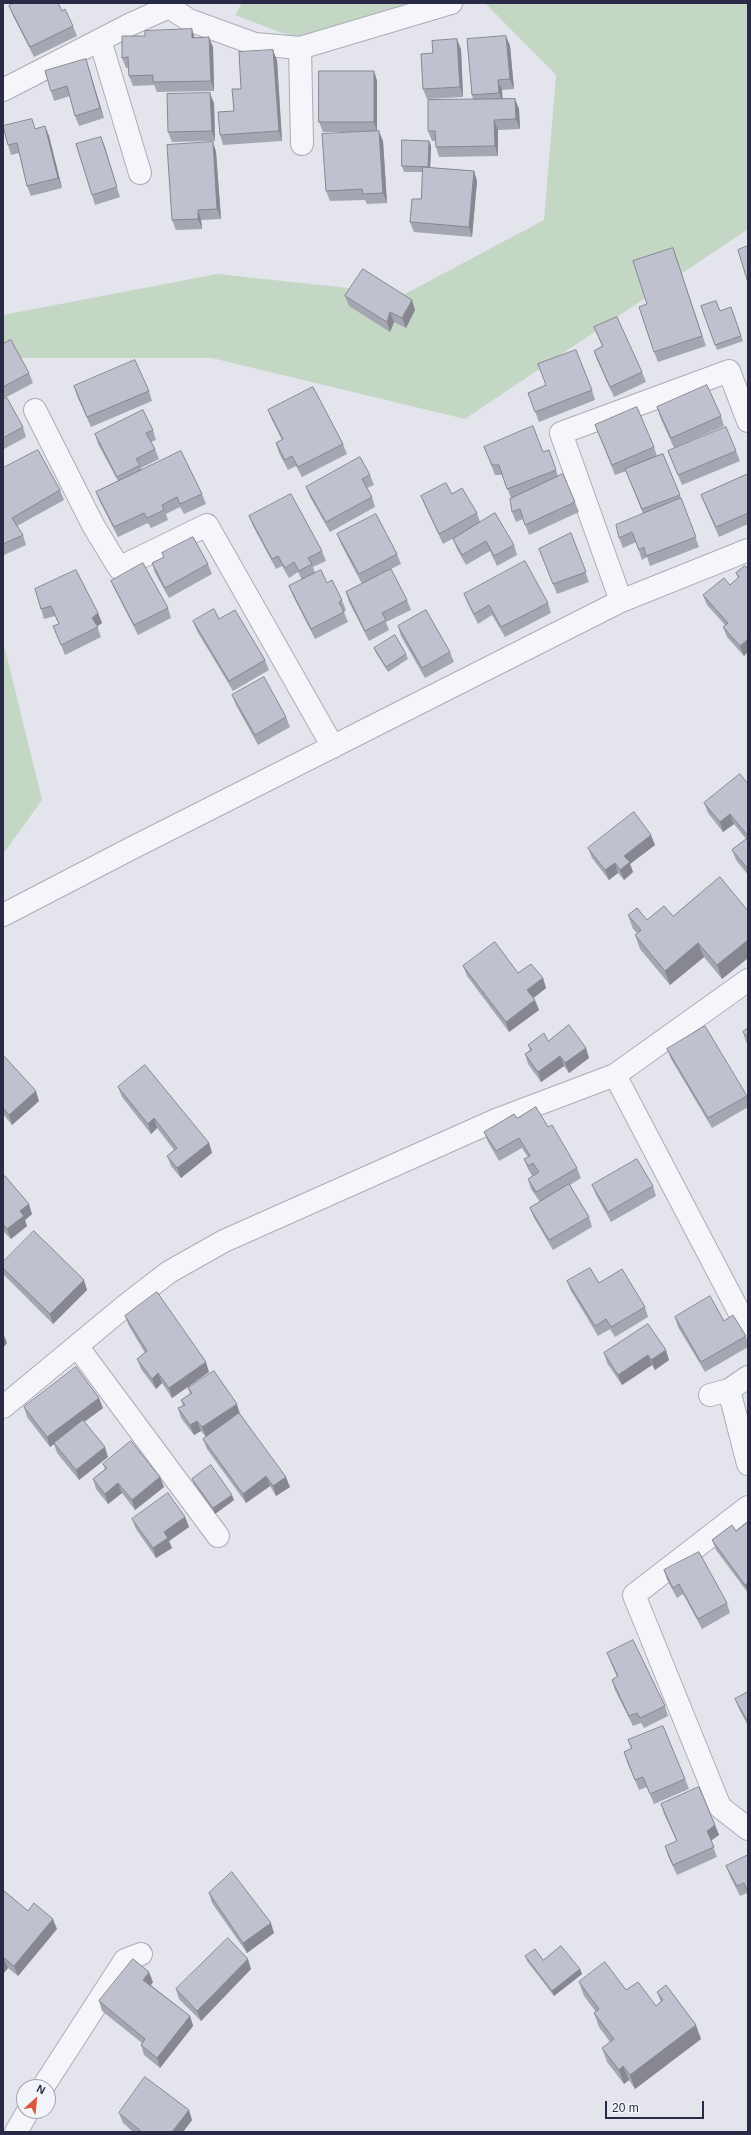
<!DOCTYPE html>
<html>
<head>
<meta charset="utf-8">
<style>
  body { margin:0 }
  #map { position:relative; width:751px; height:2135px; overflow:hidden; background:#e3e4ec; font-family:Arial,sans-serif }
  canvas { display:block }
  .frame { position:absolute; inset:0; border:4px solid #292b46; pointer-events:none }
  .north { position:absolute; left:16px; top:2079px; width:40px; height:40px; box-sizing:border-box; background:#f3f4f9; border:1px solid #a2a4b1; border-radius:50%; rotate:27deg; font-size:11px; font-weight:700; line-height:16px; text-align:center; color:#292b46 }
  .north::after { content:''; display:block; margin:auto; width:14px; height:18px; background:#d95840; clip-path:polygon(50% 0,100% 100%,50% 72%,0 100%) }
  .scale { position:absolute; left:605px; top:2101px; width:99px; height:18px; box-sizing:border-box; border:2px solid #292b46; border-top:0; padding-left:5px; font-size:12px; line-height:14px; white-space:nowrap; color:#292b46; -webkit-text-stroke:3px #f3f4f9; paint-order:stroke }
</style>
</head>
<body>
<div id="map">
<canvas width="751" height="2135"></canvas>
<div class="frame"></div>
<div class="north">N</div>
<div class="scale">20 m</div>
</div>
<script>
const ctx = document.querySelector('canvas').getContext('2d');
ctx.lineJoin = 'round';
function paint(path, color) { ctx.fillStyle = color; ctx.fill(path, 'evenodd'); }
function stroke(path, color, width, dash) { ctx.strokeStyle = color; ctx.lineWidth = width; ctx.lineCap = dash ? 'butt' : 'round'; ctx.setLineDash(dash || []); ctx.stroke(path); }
paint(new Path2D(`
  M 242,3 L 432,3 L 303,41 L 235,15 Z
  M 485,3 L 748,3 L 748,229 L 465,419 L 212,358 L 3,358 L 3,315 L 217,274 L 405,294 L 544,220 L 556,75 Z
  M 3,641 L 42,800 L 3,854 Z`), '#c3d7c4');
const minor = new Path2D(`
  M 100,40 L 140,173
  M 300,48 L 302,144
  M 3,90 L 131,24 L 169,7 L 189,20 L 255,44 L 300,48 L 451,3
  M 35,410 L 93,525 L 119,568 L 207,525 L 333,747
  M 621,601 L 561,433 L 729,371 L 748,421
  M 3,915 L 132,848 L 621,601 L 748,550
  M 615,1075 L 748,1329
  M 77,1346 L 218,1536
  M 729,1390 L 748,1464
  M 710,1395 L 729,1390 L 748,1377
  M 3,1407 L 125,1306 L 169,1272 L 224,1241 L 496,1120 L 615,1075 L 748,980
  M 748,1507 L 634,1595 L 720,1807 L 748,1829
  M 43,2087 L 125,1960 L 141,1954
  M 16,2132 L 28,2111`);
stroke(minor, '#abacba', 24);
stroke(minor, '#f6f6fa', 22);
paint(new Path2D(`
  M 9,6 L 73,26 L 77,36 L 34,57 L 13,16 Z
  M 506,36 L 510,46 L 514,89 L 502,90 L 502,99 L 515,99 L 519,109 L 520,129 L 498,130 L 498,156 L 439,157 L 436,147 L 436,141 L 432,141 L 428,131 L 473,99 L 472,95 Z
  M 195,38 L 213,47 L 214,91 L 157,92 L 154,85 L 133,86 L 129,76 L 129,68 L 126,68 L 122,58 Z
  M 461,49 L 463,97 L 427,99 L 423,89 L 433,53 Z
  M 86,59 L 89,69 L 104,118 L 79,126 L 75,116 L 70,96 L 54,101 L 51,91 Z
  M 277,60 L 282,141 L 223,145 L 220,135 L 234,111 L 241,89 Z
  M 374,71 L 377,81 L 377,131 L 383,141 L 387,203 L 367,204 L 365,200 L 330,201 L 326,191 L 374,132 L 323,132 L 319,122 Z
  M 214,103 L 215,141 L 172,142 L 168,132 Z
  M 45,126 L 49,136 L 62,188 L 31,196 L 27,186 L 19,153 L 11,155 L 8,145 L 35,129 Z
  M 101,137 L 120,197 L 95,205 L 92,195 Z
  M 429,141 L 431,146 L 430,168 L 474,171 L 477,181 L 472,237 L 414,232 L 410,222 L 421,199 L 423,172 L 404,172 L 402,166 Z
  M 213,142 L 216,152 L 221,219 L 201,220 L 202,229 L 176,230 L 172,220 Z
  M 673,248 L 706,346 L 658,362 L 654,352 L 647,304 Z
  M 345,296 L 415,310 L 406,328 L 394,322 L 390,332 L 349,306 Z
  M 701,306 L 720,311 L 731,307 L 743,341 L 717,350 Z
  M 594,327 L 642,372 L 646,382 L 614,397 L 597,360 L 594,351 L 602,346 Z
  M 3,344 L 29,373 L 33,383 L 3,399 Z
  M 546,385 L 592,390 L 595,400 L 539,422 L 528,393 Z
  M 74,386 L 149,391 L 152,401 L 91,427 L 77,396 Z
  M 3,400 L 23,427 L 26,437 L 4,449 L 3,445 Z
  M 657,407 L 721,416 L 724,426 L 674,448 L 660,417 Z
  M 268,410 L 343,444 L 347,454 L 302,477 L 296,466 L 288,470 L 279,453 L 276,443 L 282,440 L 272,420 Z
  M 595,425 L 654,447 L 657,456 L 663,454 L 681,498 L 699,547 L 650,566 L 647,557 L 642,560 L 636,542 L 623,548 L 619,538 L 643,514 L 626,471 L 615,475 Z
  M 153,430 L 156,440 L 151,442 L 155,449 L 159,459 L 141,468 L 142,470 L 202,494 L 206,504 L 184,514 L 180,507 L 166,514 L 168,520 L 151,528 L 148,523 L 118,537 L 100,502 L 96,492 L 118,481 L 98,444 L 95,434 Z
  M 484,447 L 543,452 L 549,450 L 558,476 L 575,502 L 579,512 L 529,535 L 523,519 L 516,522 L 512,512 L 511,498 L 502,475 L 495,475 Z
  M 668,451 L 736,451 L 740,461 L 682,485 Z
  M 3,468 L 60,490 L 64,500 L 17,526 L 23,535 L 26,545 L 4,555 L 3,553 Z
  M 748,474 L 748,524 L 719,537 L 705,505 L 701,495 Z
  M 370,475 L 374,485 L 367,488 L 372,497 L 375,507 L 330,532 L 310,497 L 306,487 Z
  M 421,496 L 477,513 L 480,522 L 514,545 L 517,555 L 497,566 L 490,551 L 466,565 L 457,549 L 453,539 L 461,534 L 443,544 L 425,506 Z
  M 249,516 L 322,551 L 326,561 L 313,567 L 315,573 L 327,583 L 342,600 L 346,610 L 344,612 L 348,622 L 315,639 L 293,596 L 289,586 L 302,580 L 298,572 L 289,578 L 282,566 L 276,569 L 253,526 Z
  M 571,533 L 589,582 L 557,594 L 539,549 Z
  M 337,534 L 397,554 L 401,564 L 377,576 L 407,600 L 411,610 L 386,622 L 389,630 L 369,641 L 349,602 L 346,592 L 362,584 L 341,544 Z
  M 162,553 L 208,564 L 212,574 L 169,598 L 155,573 L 152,563 L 164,557 Z
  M 745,566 L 744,656 L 727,637 L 723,627 L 725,625 L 707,605 L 703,595 L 730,585 L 738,578 L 736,573 Z
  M 111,581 L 168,608 L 171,618 L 138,635 L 115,590 Z
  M 35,589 L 98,613 L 102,623 L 97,626 L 101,637 L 65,655 L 53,626 L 59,624 L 55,616 L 44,619 Z
  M 464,594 L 548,603 L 551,613 L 505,637 L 492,615 L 478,624 L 468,604 Z
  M 219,619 L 265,660 L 269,670 L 233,691 L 197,631 L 193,621 Z
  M 398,626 L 450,652 L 454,662 L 425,678 L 401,636 Z
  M 374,648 L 406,654 L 408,659 L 388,672 L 376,653 Z
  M 232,695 L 286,717 L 290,727 L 258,745 L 236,705 Z
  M 748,784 L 748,875 L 736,860 L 732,850 L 746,839 L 734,824 L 723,832 L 708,813 L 704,803 Z
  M 655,845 L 630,864 L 633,872 L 624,880 L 618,873 L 609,880 L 592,858 L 588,848 Z
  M 748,911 L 748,958 L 722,979 L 704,957 L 670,985 L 640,949 L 635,935 L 637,933 L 633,929 L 628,915 L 647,920 L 673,916 Z
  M 463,966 L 518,973 L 543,978 L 546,988 L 533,998 L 539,1010 L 509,1032 L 467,976 Z
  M 748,1028 L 748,1044 L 746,1042 L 743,1032 Z
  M 548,1041 L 586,1048 L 589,1058 L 569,1073 L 564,1066 L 541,1082 L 528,1064 L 525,1054 L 530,1050 L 528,1045 Z
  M 667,1049 L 747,1096 L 748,1100 L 748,1107 L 712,1128 L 671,1059 Z
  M 3,1055 L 39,1101 L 12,1125 L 3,1114 Z
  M 118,1087 L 209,1143 L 212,1153 L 181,1178 L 171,1166 L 167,1156 L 174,1150 L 157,1128 L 151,1134 L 122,1097 Z
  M 517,1118 L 548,1127 L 577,1168 L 581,1178 L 570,1185 L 589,1217 L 592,1227 L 553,1250 L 534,1218 L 530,1208 L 540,1202 L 531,1189 L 528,1179 L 537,1173 L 532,1176 L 528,1169 L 524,1159 L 528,1157 L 522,1148 L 499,1161 L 488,1142 L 484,1132 Z
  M 3,1178 L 32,1214 L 25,1220 L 27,1226 L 11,1239 L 4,1232 L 3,1233 Z
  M 592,1185 L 653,1186 L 656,1196 L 611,1222 L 596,1195 Z
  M 3,1262 L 87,1290 L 53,1324 L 4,1275 L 3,1272 Z
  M 567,1281 L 599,1283 L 645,1307 L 648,1317 L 615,1337 L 610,1329 L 598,1336 L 571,1291 Z
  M 125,1316 L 209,1372 L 172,1398 L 162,1383 L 156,1389 L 141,1369 L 137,1359 L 145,1353 L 129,1326 Z
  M 675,1317 L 724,1321 L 746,1336 L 748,1343 L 748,1347 L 705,1372 L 678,1327 Z
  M 648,1324 L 669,1360 L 655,1370 L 652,1365 L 622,1385 L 607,1363 L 604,1353 Z
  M 188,1388 L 240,1414 L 290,1487 L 276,1496 L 270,1486 L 246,1503 L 207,1449 L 203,1439 L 206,1437 L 201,1431 L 194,1435 L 181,1418 L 178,1408 L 183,1406 L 181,1400 L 190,1394 Z
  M 24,1407 L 103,1408 L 84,1422 L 108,1457 L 79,1480 L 57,1453 L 54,1444 L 50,1447 L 27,1417 Z
  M 103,1464 L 160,1477 L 164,1487 L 135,1510 L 122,1493 L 108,1504 L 96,1489 L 93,1479 L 105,1469 Z
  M 192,1479 L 234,1500 L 215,1514 L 194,1484 Z
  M 185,1517 L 189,1527 L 169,1541 L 172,1548 L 156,1558 L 136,1529 L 132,1519 Z
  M 748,1522 L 748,1593 L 716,1550 L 712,1540 L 736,1531 Z
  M 664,1570 L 727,1603 L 730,1613 L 702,1629 L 683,1594 L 677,1598 L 667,1580 Z
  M 607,1653 L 665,1706 L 668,1716 L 644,1728 L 641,1723 L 633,1726 L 615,1690 L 612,1680 L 617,1677 L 611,1663 Z
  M 748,1692 L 748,1726 L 739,1709 L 735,1699 Z
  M 628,1740 L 685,1779 L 689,1789 L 654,1804 L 647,1787 L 639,1790 L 627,1762 L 624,1752 L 631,1748 Z
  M 661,1804 L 715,1825 L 719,1835 L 711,1841 L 717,1857 L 677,1875 L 668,1856 L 665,1846 L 677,1842 L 664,1814 Z
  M 748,1855 L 748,1895 L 747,1893 L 740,1896 L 730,1876 L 726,1866 Z
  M 3,1890 L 28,1911 L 57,1929 L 18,1976 L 8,1968 L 3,1974 Z
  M 209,1893 L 274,1933 L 247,1953 L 212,1903 Z
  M 525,1956 L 580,1969 L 582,1974 L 554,1996 L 527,1961 Z
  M 251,1969 L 201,2021 L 179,1999 L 176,1989 Z
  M 153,1982 L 151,1985 L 190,2016 L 193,2026 L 160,2068 L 144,2055 L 141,2045 L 142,2043 L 102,2011 L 99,2001 Z
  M 579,1982 L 626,1990 L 656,2006 L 661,2002 L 657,1992 L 701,2039 L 635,2089 L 629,2080 L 624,2084 L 607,2062 L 602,2048 L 610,2042 L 599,2027 L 594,2013 L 596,2012 L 584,1996 Z
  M 119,2113 L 192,2120 L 183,2132 L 133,2132 L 123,2123 Z`), '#a4a6b2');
paint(new Path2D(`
  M 192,29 L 195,39 L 192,38 Z
  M 506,36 L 510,46 L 514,89 L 510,79 Z
  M 209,37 L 213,47 L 214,91 L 211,81 Z
  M 457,39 L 461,49 L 463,97 L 460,87 Z
  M 273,50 L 277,60 L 282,141 L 279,131 Z
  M 86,59 L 89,69 L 104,118 L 100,108 Z
  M 374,71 L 377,81 L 377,132 L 374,122 Z
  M 498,80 L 502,90 L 503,103 L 499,93 Z
  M 210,93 L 214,103 L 215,141 L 212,131 Z
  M 515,99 L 519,109 L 520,129 L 516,119 Z
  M 494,120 L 498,130 L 498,156 L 495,146 Z
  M 45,126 L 49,136 L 62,188 L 58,178 Z
  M 379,131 L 383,141 L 387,203 L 383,193 Z
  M 101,137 L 105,147 L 120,197 L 117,187 Z
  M 429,141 L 431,146 L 430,172 L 428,167 Z
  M 213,142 L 216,152 L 221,219 L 217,209 Z
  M 474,171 L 477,181 L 472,237 L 469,227 Z
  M 198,210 L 201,220 L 202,229 L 198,219 Z
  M 412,300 L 415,310 L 406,328 L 402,318 Z
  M 390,312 L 394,322 L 390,332 L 387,322 Z
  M 98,613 L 102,623 L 95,628 L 92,618 Z
  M 748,639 L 748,652 L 744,656 L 740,646 Z
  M 730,814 L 734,824 L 723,832 L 720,822 Z
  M 651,835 L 655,845 L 630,864 L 633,872 L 624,880 L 620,870 L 624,856 Z
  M 615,863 L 618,873 L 609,880 L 605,870 Z
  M 748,940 L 748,958 L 722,979 L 717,965 Z
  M 698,943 L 704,957 L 670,985 L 665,971 Z
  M 543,978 L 546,988 L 531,1000 L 527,990 Z
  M 535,1000 L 539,1010 L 509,1032 L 506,1022 Z
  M 586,1048 L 589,1058 L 569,1073 L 565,1063 Z
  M 560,1056 L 564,1066 L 541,1082 L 538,1072 Z
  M 36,1091 L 39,1101 L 12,1125 L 9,1115 Z
  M 154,1118 L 157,1128 L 151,1134 L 148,1124 Z
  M 209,1143 L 212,1153 L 181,1178 L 177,1168 Z
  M 29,1204 L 32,1214 L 25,1220 L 27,1226 L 11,1239 L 7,1229 L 20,1211 Z
  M 84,1280 L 87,1290 L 53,1324 L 50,1314 Z
  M 3,1333 L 7,1343 L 3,1348 Z
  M 666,1350 L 669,1360 L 655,1370 L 651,1360 Z
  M 648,1355 L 652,1365 L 622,1385 L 618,1375 Z
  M 206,1362 L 209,1372 L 172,1398 L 169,1388 Z
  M 158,1373 L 162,1383 L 156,1389 L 152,1379 Z
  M 99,1398 L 103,1408 L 50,1447 L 47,1437 Z
  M 237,1404 L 240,1414 L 206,1437 L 202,1427 Z
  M 197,1421 L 201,1431 L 194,1435 L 190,1425 Z
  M 105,1447 L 108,1457 L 79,1480 L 76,1470 Z
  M 266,1476 L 270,1486 L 246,1503 L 243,1494 Z
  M 160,1477 L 164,1487 L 135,1510 L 132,1500 Z
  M 286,1477 L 290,1487 L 276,1496 L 273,1486 Z
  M 118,1483 L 122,1493 L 108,1504 L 105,1494 Z
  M 232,1495 L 234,1500 L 215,1514 L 213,1508 Z
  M 185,1517 L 189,1527 L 169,1541 L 172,1548 L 156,1558 L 153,1548 L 164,1532 Z
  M 748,1583 L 748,1592 L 745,1585 Z
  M 715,1825 L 719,1835 L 710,1841 L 707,1831 Z
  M 53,1919 L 57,1929 L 18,1976 L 14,1966 Z
  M 271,1923 L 274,1933 L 247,1953 L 243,1943 Z
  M 4,1958 L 8,1968 L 3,1974 L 3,1960 Z
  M 248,1959 L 251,1969 L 201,2021 L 197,2011 Z
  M 580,1969 L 582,1974 L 554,1996 L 552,1991 Z
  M 149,1972 L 153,1982 L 147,1990 L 143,1980 Z
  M 190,2016 L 193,2026 L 160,2068 L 157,2058 Z
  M 696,2025 L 701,2039 L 635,2089 L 630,2075 Z
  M 623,2066 L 629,2080 L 624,2084 L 619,2070 Z
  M 189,2110 L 192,2120 L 183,2132 L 172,2132 Z`), '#868791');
const building = new Path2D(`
  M 14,3 L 58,3 L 62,11 L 65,9 L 73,26 L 30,47 L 9,6 Z
  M 192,29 L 192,38 L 209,37 L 211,81 L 153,82 L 153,75 L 129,76 L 128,57 L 122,58 L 122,36 L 145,36 L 145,31 Z
  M 506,36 L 510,79 L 498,80 L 499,93 L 472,95 L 467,39 Z
  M 457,39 L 460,87 L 423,89 L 421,54 L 433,53 L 432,41 Z
  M 273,50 L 279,131 L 220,135 L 218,112 L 234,111 L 232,89 L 241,89 L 239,52 Z
  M 86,59 L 100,108 L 75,116 L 67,86 L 51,91 L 45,71 Z
  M 319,71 L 374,71 L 374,122 L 319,122 Z
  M 210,93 L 212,131 L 168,132 L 167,94 Z
  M 515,99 L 516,119 L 494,120 L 495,146 L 436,147 L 435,131 L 428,131 L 428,100 Z
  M 32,119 L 35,129 L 45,126 L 58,178 L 27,186 L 17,143 L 8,145 L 3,126 Z
  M 379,131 L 383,193 L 363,194 L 362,189 L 326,191 L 322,134 Z
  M 101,137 L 117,187 L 92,195 L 76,144 Z
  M 402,140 L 429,141 L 428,167 L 402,166 Z
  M 213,142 L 217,209 L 198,210 L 198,219 L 172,220 L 167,145 Z
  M 423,167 L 474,171 L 469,227 L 410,222 L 412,199 L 421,199 Z
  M 748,246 L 748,283 L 738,250 Z
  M 673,248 L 702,336 L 654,352 L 639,307 L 647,304 L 633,261 Z
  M 363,269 L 412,300 L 402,318 L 390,312 L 387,322 L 345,296 Z
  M 716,301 L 720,311 L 731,307 L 741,336 L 715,345 L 701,306 Z
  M 617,317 L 642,372 L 610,387 L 594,351 L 603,346 L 594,327 Z
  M 11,340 L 29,373 L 3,387 L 3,344 Z
  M 576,350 L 592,390 L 535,412 L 528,393 L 546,385 L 538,364 Z
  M 135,360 L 149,391 L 87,417 L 74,386 Z
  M 707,385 L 721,416 L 671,438 L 657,407 Z
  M 313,387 L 343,444 L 298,467 L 292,456 L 285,460 L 276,443 L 283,439 L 268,410 Z
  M 7,398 L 23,427 L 3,438 L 3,400 Z
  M 637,407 L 654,447 L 612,465 L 595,425 Z
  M 143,410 L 153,430 L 146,433 L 155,449 L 136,459 L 140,465 L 117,477 L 95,434 Z
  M 533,426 L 543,452 L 549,450 L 556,470 L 507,489 L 499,465 L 492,465 L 484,447 Z
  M 726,427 L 736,451 L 678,475 L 668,451 Z
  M 38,450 L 60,490 L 12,518 L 23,535 L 3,544 L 3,468 Z
  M 181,451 L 202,494 L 180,504 L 177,497 L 162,505 L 164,510 L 147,518 L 144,513 L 114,527 L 96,492 Z
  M 663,454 L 680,495 L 642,509 L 625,469 Z
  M 360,457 L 370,475 L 362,479 L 372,497 L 326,522 L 306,487 Z
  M 563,474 L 575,502 L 525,525 L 520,509 L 512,512 L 510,499 Z
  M 748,474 L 748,513 L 716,527 L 701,495 Z
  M 446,483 L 452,494 L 462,488 L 477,513 L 439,534 L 421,496 Z
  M 291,494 L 322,551 L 308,558 L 312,564 L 299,571 L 294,562 L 285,568 L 278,556 L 272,559 L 249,516 Z
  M 681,498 L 696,537 L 646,556 L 644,547 L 639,550 L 632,532 L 619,538 L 616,525 Z
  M 495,513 L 514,545 L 494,556 L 486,541 L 462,555 L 453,539 Z
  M 376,514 L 397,554 L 359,574 L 337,534 Z
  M 571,533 L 586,572 L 553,584 L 539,549 Z
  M 193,537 L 208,564 L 165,588 L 152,563 L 164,557 L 162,553 Z
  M 525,561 L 548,603 L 501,627 L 489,605 L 474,614 L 464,594 Z
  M 143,563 L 168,608 L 134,625 L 111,581 Z
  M 745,566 L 748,569 L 748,639 L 740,646 L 723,627 L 728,623 L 703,595 L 724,578 L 730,585 L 739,577 L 736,573 Z
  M 391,569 L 407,600 L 382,613 L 386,620 L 365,631 L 346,592 Z
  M 76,570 L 98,613 L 92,618 L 98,627 L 61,645 L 53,626 L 59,624 L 51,606 L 41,609 L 35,589 Z
  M 321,570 L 327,583 L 332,580 L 342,600 L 339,602 L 344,612 L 311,629 L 289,586 Z
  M 214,609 L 219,619 L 235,610 L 265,660 L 229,681 L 193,621 Z
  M 426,610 L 450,652 L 422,668 L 398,626 Z
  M 395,635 L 406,654 L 386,667 L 374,648 Z
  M 264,677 L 286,717 L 255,735 L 232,695 Z
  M 740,774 L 748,784 L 748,836 L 730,814 L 720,822 L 704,803 Z
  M 634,812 L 651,835 L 624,856 L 630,862 L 620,870 L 615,863 L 605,870 L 588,848 Z
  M 748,838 L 748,869 L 732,850 Z
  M 720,877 L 748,911 L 748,940 L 717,965 L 698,943 L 665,971 L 635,935 L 641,930 L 628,915 L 637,908 L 647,920 L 664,906 L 673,916 Z
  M 495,942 L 518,973 L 531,964 L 543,978 L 527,990 L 535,1000 L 506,1022 L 463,966 Z
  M 569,1025 L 586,1048 L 565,1063 L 560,1056 L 538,1072 L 525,1054 L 532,1050 L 528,1045 L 544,1033 L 548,1041 Z
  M 705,1026 L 747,1096 L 708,1118 L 667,1049 Z
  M 748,1028 L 748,1038 L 743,1032 Z
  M 3,1055 L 36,1091 L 9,1115 L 3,1108 Z
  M 145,1065 L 209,1143 L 177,1168 L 167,1156 L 177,1148 L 154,1118 L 148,1124 L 118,1087 Z
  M 536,1107 L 548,1127 L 552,1125 L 577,1168 L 536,1192 L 528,1179 L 539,1172 L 533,1163 L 528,1166 L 524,1159 L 530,1156 L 519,1138 L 496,1151 L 484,1132 L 514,1114 L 517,1118 Z
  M 637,1159 L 653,1186 L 608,1212 L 592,1185 Z
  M 5,1176 L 29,1204 L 20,1211 L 24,1216 L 7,1229 L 3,1224 L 3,1178 Z
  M 569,1184 L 589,1217 L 549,1240 L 530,1208 Z
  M 34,1231 L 84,1280 L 50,1314 L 3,1268 L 3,1262 Z
  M 590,1268 L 599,1283 L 622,1269 L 645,1307 L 611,1327 L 606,1319 L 595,1326 L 567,1281 Z
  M 157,1292 L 206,1362 L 169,1388 L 158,1373 L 152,1379 L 137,1359 L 147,1351 L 125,1316 Z
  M 710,1296 L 724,1321 L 733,1315 L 746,1336 L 701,1362 L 675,1317 Z
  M 648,1324 L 666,1350 L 651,1360 L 648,1355 L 618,1375 L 604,1353 Z
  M 76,1367 L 99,1398 L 47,1437 L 24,1407 Z
  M 214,1371 L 237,1404 L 202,1427 L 197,1421 L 190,1425 L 178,1408 L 185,1405 L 181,1400 L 192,1393 L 188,1388 Z
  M 239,1413 L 286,1477 L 273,1486 L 266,1476 L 243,1494 L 203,1439 Z
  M 83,1420 L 105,1447 L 76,1470 L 54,1443 Z
  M 131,1441 L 160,1477 L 132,1500 L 118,1483 L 105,1494 L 93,1479 L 107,1468 L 103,1464 Z
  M 211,1465 L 232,1495 L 213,1508 L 192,1479 Z
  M 168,1493 L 185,1517 L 164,1532 L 168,1538 L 153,1548 L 132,1519 Z
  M 748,1522 L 748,1583 L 745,1585 L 712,1540 L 732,1525 L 736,1531 Z
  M 699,1552 L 727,1603 L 698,1619 L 679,1584 L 673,1588 L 664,1570 Z
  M 633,1640 L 665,1706 L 640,1718 L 637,1713 L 629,1716 L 612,1680 L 618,1676 L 607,1653 Z
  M 748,1692 L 748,1722 L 735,1699 Z
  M 663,1726 L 685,1779 L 650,1794 L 643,1777 L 635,1780 L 624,1752 L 632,1748 L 628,1740 Z
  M 699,1787 L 715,1825 L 707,1831 L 714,1847 L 673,1865 L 665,1846 L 677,1841 L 661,1804 Z
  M 748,1855 L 748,1892 L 744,1883 L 737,1886 L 726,1866 Z
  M 232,1872 L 271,1923 L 243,1943 L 209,1893 Z
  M 3,1890 L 28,1911 L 34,1903 L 53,1919 L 14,1966 L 4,1958 L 3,1960 Z
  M 228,1938 L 248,1959 L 197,2011 L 176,1989 Z
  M 561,1946 L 580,1969 L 552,1991 L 525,1956 L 535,1949 L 543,1960 Z
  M 133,1959 L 149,1972 L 143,1980 L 190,2016 L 157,2058 L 141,2045 L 145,2039 L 99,2001 Z
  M 605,1962 L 626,1990 L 638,1982 L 656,2006 L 663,2000 L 657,1992 L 666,1985 L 696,2025 L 630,2075 L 623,2066 L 619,2070 L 602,2048 L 614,2039 L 594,2013 L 599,2009 L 579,1982 Z
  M 145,2077 L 189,2110 L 172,2132 L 142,2132 L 119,2113 Z`);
paint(building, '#bfc1cf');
stroke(building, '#868791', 1);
</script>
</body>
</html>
